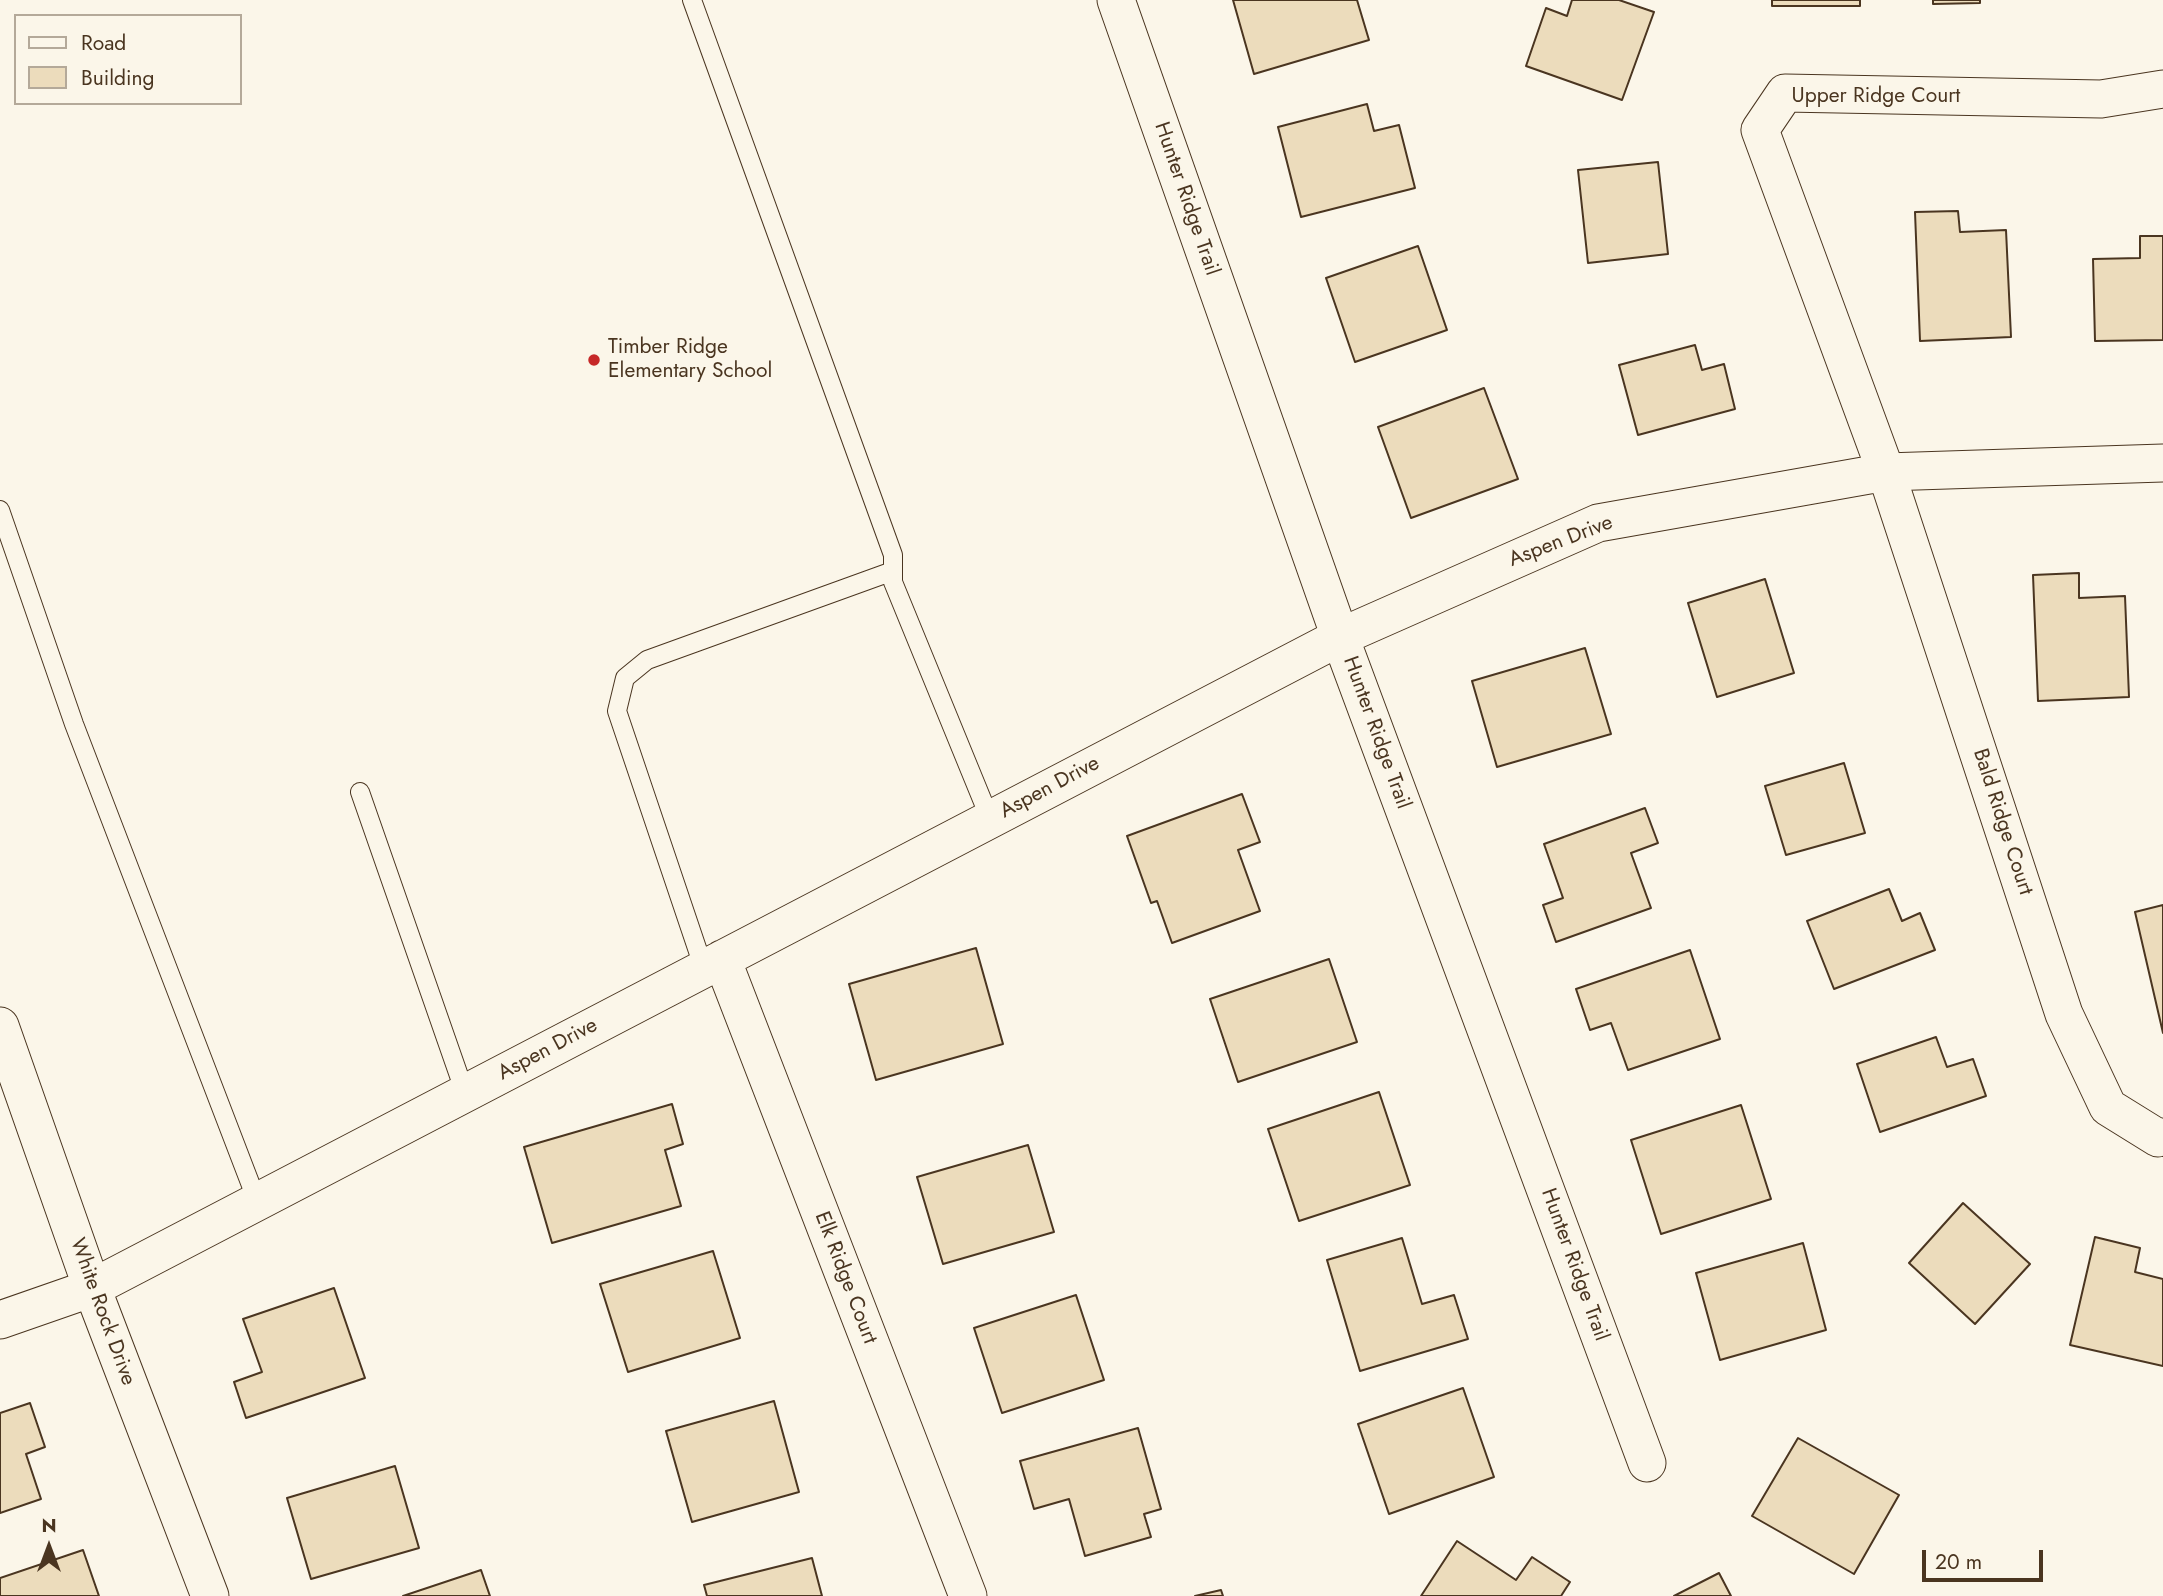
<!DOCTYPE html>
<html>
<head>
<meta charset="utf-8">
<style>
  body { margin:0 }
  #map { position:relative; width:2163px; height:1596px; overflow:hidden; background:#fbf6e9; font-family:Jost,sans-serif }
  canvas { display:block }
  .legend { position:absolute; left:14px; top:14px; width:228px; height:91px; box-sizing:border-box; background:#fbf6e9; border:2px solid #b4a999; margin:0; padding:9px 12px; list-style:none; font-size:21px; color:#4a3520 }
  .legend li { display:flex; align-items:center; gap:14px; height:35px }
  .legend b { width:35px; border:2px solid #b4a999 }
  .north { position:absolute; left:14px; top:1512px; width:70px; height:70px; -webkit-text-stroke:5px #fbf6e9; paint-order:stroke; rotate:0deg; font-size:19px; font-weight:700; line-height:28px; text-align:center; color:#4a3520 }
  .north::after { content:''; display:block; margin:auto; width:24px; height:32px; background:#4a3520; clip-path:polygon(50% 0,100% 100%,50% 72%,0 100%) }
  .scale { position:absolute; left:1922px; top:1550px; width:121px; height:32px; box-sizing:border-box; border:4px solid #4a3520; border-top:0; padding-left:9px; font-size:21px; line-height:24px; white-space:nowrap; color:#4a3520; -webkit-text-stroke:5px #fbf6e9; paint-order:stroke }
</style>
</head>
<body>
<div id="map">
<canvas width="2163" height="1596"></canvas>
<ul class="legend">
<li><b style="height:9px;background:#fbf6e9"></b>Road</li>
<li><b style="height:19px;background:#ecdcbc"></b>Building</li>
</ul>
<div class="north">N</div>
<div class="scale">20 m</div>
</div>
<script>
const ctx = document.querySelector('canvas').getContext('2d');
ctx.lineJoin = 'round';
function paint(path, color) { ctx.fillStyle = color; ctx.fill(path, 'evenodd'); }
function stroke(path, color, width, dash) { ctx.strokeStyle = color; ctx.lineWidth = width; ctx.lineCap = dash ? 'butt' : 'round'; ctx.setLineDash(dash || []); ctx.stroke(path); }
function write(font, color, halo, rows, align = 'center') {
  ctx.font = font + ' Jost,sans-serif'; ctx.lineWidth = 5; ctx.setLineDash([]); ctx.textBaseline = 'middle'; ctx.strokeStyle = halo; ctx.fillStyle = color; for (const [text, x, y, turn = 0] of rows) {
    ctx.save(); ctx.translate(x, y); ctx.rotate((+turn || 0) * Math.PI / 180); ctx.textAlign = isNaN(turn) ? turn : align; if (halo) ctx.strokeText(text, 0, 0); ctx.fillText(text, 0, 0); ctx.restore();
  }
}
const building = new Path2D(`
  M 1233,0 L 1357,0 L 1369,40 L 1254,74 Z
  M 1572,0 L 1619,0 L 1654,12 L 1622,100 L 1526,66 L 1546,8 L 1567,16 Z
  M 1772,0 L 1860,0 L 1860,6 L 1772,6 Z
  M 1933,0 L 1980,0 L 1980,3 L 1933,4 Z
  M 1367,104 L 1374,131 L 1399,125 L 1415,188 L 1301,217 L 1278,127 Z
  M 1658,162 L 1668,254 L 1588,263 L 1578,170 Z
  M 1958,211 L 1960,232 L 2006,230 L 2011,337 L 1920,341 L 1915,212 Z
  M 2140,236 L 2163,236 L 2163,340 L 2095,341 L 2093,259 L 2140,258 Z
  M 1418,246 L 1447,330 L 1355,362 L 1326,278 Z
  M 1695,345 L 1702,370 L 1724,364 L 1735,409 L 1638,435 L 1619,365 Z
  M 1484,388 L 1518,479 L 1411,518 L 1378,427 Z
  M 2079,573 L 2079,598 L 2125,596 L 2129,697 L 2038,701 L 2033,575 Z
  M 1765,579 L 1794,673 L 1717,697 L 1688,603 Z
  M 1585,648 L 1611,734 L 1497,767 L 1472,681 Z
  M 1844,763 L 1865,833 L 1786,855 L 1765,786 Z
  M 1242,794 L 1260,842 L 1238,850 L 1260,911 L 1172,943 L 1157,901 L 1151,903 L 1127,836 Z
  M 1645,808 L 1658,843 L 1631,853 L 1651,908 L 1556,942 L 1543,905 L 1563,898 L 1544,844 Z
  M 1889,889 L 1902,921 L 1920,913 L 1935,950 L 1834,989 L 1807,921 Z
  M 2163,905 L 2163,1033 L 2135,912 Z
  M 976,948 L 1003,1044 L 876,1080 L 849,984 Z
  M 1690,950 L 1720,1039 L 1628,1070 L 1611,1023 L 1590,1030 L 1576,989 Z
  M 1329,959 L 1357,1042 L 1238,1082 L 1210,999 Z
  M 1936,1037 L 1947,1067 L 1973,1059 L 1986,1096 L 1880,1132 L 1857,1064 Z
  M 1379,1092 L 1410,1185 L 1299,1221 L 1268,1129 Z
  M 672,1104 L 683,1144 L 665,1150 L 681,1206 L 552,1243 L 524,1147 Z
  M 1741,1105 L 1771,1199 L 1661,1234 L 1631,1140 Z
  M 1028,1145 L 1054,1232 L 943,1264 L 917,1177 Z
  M 1963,1203 L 2030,1264 L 1975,1324 L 1909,1263 Z
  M 2095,1237 L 2140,1248 L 2135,1272 L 2163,1279 L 2163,1366 L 2070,1345 Z
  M 1402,1238 L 1422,1304 L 1454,1295 L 1468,1339 L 1360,1371 L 1327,1260 Z
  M 1803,1243 L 1826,1330 L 1720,1360 L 1696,1273 Z
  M 713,1251 L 740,1338 L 628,1372 L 600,1284 Z
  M 334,1288 L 365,1378 L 246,1418 L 234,1382 L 262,1372 L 243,1319 Z
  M 1076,1295 L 1104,1380 L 1002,1413 L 974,1328 Z
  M 1463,1388 L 1494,1477 L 1389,1514 L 1358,1424 Z
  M 774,1401 L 799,1492 L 692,1522 L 666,1431 Z
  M 30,1403 L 45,1447 L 26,1454 L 41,1499 L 0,1513 L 0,1413 Z
  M 1138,1428 L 1161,1509 L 1144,1514 L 1151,1537 L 1085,1556 L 1069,1499 L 1034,1509 L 1020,1461 Z
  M 1798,1438 L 1899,1495 L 1854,1574 L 1752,1516 Z
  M 395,1466 L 419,1548 L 311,1579 L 287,1498 Z
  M 1457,1541 L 1516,1580 L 1532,1557 L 1570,1582 L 1561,1596 L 1421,1596 Z
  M 83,1550 L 99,1596 L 0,1596 L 0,1578 Z
  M 812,1558 L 822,1596 L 707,1596 L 704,1585 Z
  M 481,1570 L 490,1596 L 403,1596 Z
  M 1719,1573 L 1731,1596 L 1674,1596 Z
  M 1221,1590 L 1223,1596 L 1195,1596 Z`);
paint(building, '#ecdcbc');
stroke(building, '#4a3520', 2);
const service = new Path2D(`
  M 692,0 L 893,555 L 893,582 L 990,819
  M 0,510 L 74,724 L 257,1201
  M 360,792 L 465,1093
  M 704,969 L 617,711 L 625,678 L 647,660 L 893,571`);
const minor = new Path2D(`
  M 1116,0 L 1340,637 L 1647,1463
  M 2163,89 L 2101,99 L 1785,93 L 1760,130 L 1886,472 L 2064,1014 L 2108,1107 L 2158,1138 L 2163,1137
  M 722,959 L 968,1596
  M 0,1026 L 92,1288 L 210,1596
  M 0,1320 L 92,1288 L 1340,637 L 1598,523 L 1886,472 L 2163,463`);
stroke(service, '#4a3520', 20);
stroke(minor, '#4a3520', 39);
stroke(service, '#fbf6e9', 18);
stroke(minor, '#fbf6e9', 37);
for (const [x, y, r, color] of [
  [594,360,7,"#c62828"]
]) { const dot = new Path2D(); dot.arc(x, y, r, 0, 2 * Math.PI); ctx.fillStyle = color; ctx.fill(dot); stroke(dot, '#fbf6e9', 2.5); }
write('21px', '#4a3520', '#fbf6e9', [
  ["Upper Ridge Court",1876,97],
  ["Hunter Ridge Trail",1186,199,71],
  ["Aspen Drive",1561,542,-21],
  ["Hunter Ridge Trail",1376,733,70],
  ["Aspen Drive",1050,788,-28],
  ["Bald Ridge Court",2002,822,72],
  ["Aspen Drive",548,1050,-28],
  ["Hunter Ridge Trail",1574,1265,70],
  ["Elk Ridge Court",845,1278,69],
  ["White Rock Drive",102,1312,70]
]);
write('21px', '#4a3520', '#fbf6e9', [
  ["Timber Ridge",608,348],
  ["Elementary School",608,372]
], 'left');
</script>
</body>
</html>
